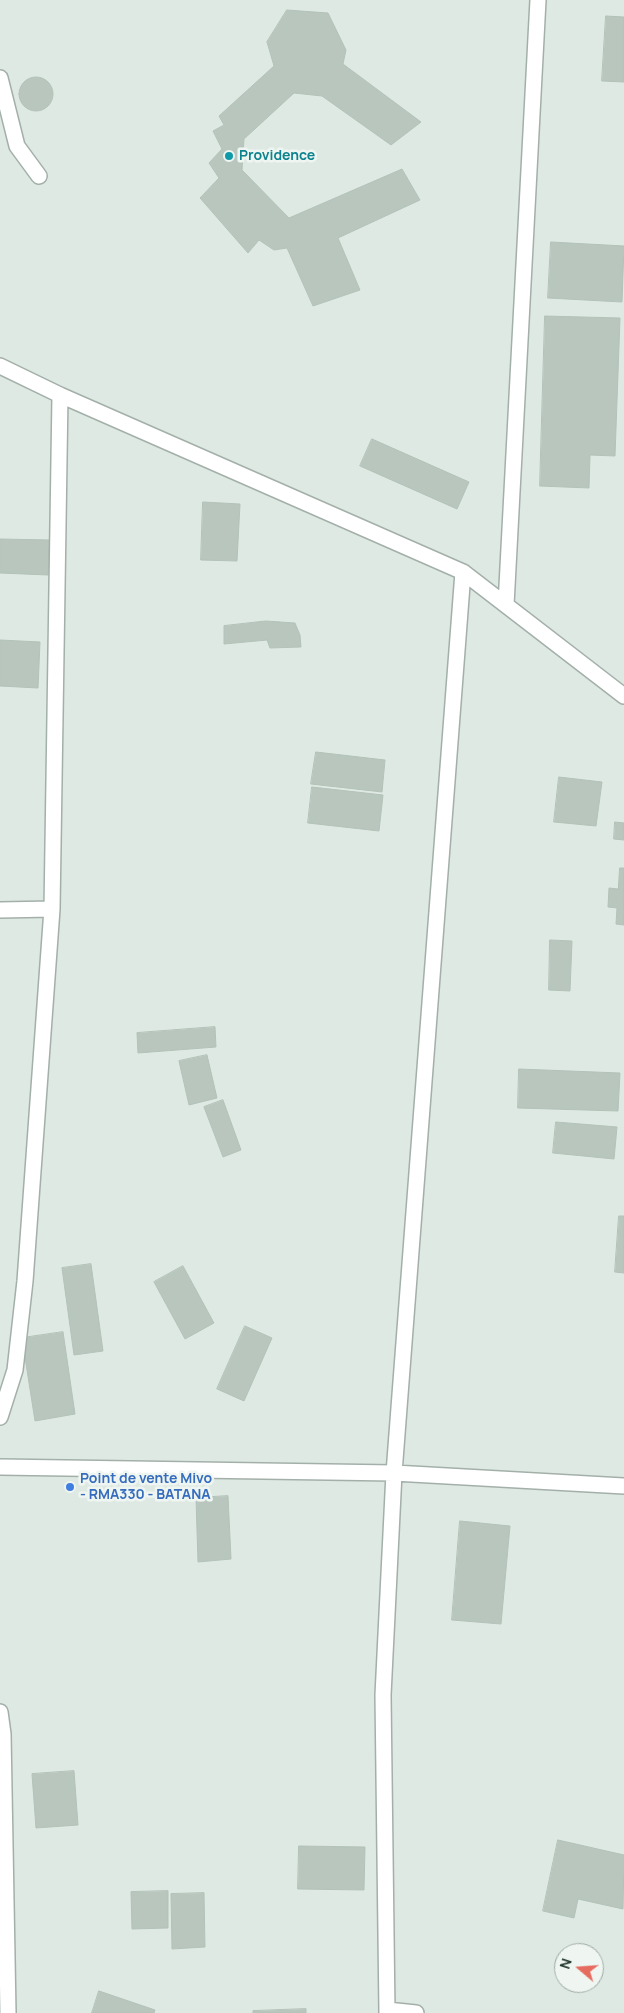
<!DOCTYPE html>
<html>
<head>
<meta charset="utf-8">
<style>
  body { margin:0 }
  #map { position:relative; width:624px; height:2013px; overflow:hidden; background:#dfe9e3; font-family:Manrope,sans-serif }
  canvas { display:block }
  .north { position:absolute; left:554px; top:1943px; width:50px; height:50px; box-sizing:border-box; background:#eff6f1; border:1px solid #9daaa3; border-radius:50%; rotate:288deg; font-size:14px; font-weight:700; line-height:20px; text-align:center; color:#22372e }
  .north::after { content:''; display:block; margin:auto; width:18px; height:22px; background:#e66c60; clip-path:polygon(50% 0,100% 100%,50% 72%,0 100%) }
</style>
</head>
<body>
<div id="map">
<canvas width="624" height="2013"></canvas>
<div class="north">N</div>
</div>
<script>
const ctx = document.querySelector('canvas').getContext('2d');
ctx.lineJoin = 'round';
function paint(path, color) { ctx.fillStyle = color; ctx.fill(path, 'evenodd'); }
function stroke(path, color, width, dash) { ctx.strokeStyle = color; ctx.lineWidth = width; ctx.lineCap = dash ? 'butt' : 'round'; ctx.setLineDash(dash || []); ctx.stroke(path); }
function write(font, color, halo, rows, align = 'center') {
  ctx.font = font + ' Manrope,sans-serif'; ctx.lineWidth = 5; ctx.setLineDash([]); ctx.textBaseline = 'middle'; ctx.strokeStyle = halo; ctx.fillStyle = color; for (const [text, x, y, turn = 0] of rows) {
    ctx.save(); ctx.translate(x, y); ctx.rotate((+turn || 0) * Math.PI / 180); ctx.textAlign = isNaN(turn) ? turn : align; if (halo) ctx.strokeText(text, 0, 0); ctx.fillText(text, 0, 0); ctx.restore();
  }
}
const building = new Path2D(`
  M 287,10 L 328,13 L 346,50 L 343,64 L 421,122 L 391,145 L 322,96 L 294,93 L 244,139 L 242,170 L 289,218 L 402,169 L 420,200 L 338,238 L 360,290 L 313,306 L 287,248 L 274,250 L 259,240 L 248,253 L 200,198 L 219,178 L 209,163 L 222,149 L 213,131 L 224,125 L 219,116 L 274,66 L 267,42 Z
  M 606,16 L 624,17 L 624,82 L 602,81 Z
  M19 94a17 17 0 1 1 34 0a17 17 0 1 1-34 0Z
  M 551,242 L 624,246 L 622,302 L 548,298 Z
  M 545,316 L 620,318 L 615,456 L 590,455 L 589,488 L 540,486 Z
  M 372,439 L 469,482 L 457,509 L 360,466 Z
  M 203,502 L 240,504 L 237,561 L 201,560 Z
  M 0,539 L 50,540 L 48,575 L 0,573 Z
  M 266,621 L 295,623 L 300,635 L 301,647 L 270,648 L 267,640 L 224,644 L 224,626 Z
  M 0,640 L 40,642 L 38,688 L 0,686 Z
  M 316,752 L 385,760 L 382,792 L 311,784 Z
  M 559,777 L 602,782 L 596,826 L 554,822 Z
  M 312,787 L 383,795 L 379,831 L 308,823 Z
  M 615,822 L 624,823 L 624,840 L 614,839 Z
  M 620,868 L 624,868 L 624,925 L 616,924 L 617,908 L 608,907 L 609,888 L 618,889 Z
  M 550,940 L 572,941 L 570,991 L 549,990 Z
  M 215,1027 L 216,1047 L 138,1053 L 137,1033 Z
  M 207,1055 L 217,1098 L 189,1105 L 179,1061 Z
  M 519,1069 L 620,1073 L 618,1111 L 518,1108 Z
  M 223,1100 L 241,1150 L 223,1157 L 204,1107 Z
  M 556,1122 L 617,1127 L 614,1159 L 553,1153 Z
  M 619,1216 L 624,1216 L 624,1273 L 615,1272 Z
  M 91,1264 L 103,1351 L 74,1355 L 62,1268 Z
  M 183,1266 L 214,1323 L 185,1339 L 154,1282 Z
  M 245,1326 L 272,1338 L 244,1401 L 217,1389 Z
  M 63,1332 L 75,1414 L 35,1421 L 22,1338 Z
  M 228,1496 L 231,1559 L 198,1562 L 196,1498 Z
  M 460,1521 L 510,1526 L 501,1624 L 452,1620 Z
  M 74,1771 L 78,1825 L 36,1828 L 32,1774 Z
  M 558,1840 L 624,1855 L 623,1909 L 578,1899 L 574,1918 L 543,1911 Z
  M 299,1846 L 365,1847 L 364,1890 L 298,1889 Z
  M 168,1891 L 168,1928 L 132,1929 L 131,1892 Z
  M 204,1893 L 205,1947 L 172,1949 L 171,1894 Z
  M 99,1991 L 155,2010 L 154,2013 L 92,2013 Z
  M 306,2009 L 306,2013 L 253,2013 L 253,2011 Z`);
paint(building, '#b8c6be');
stroke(building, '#b2c2b9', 1);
const service = new Path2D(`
  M 0,78 L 17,146 L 39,176`);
const minor = new Path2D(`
  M 0,366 L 60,395 L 463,572 L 624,696
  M 506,605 L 538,0
  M 0,910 L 52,909
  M 0,1417 L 15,1370 L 25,1281 L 52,909 L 60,395
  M 0,1467 L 394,1473 L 624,1486
  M 0,1712 L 3,1734 L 8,2013
  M 387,2010 L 416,2013
  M 387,2013 L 383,1695 L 394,1473 L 463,572`);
stroke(service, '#a3b0a9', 18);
stroke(minor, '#a3b0a9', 18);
stroke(service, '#fff', 15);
stroke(minor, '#fff', 15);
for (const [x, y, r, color] of [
  [229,156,5,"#0f9aa8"],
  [70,1487,5,"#3f7fe0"]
]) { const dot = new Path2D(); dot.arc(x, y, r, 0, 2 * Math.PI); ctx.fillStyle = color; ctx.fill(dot); stroke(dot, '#eff6f1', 2); }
write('bold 14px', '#0d838f', '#eff6f1', [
  ["Providence",239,156]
], 'left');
write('bold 14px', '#366cbe', '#eff6f1', [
  ["Point de vente Mivo",80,1479],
  ["- RMA330 - BATANA",80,1495]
], 'left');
</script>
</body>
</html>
